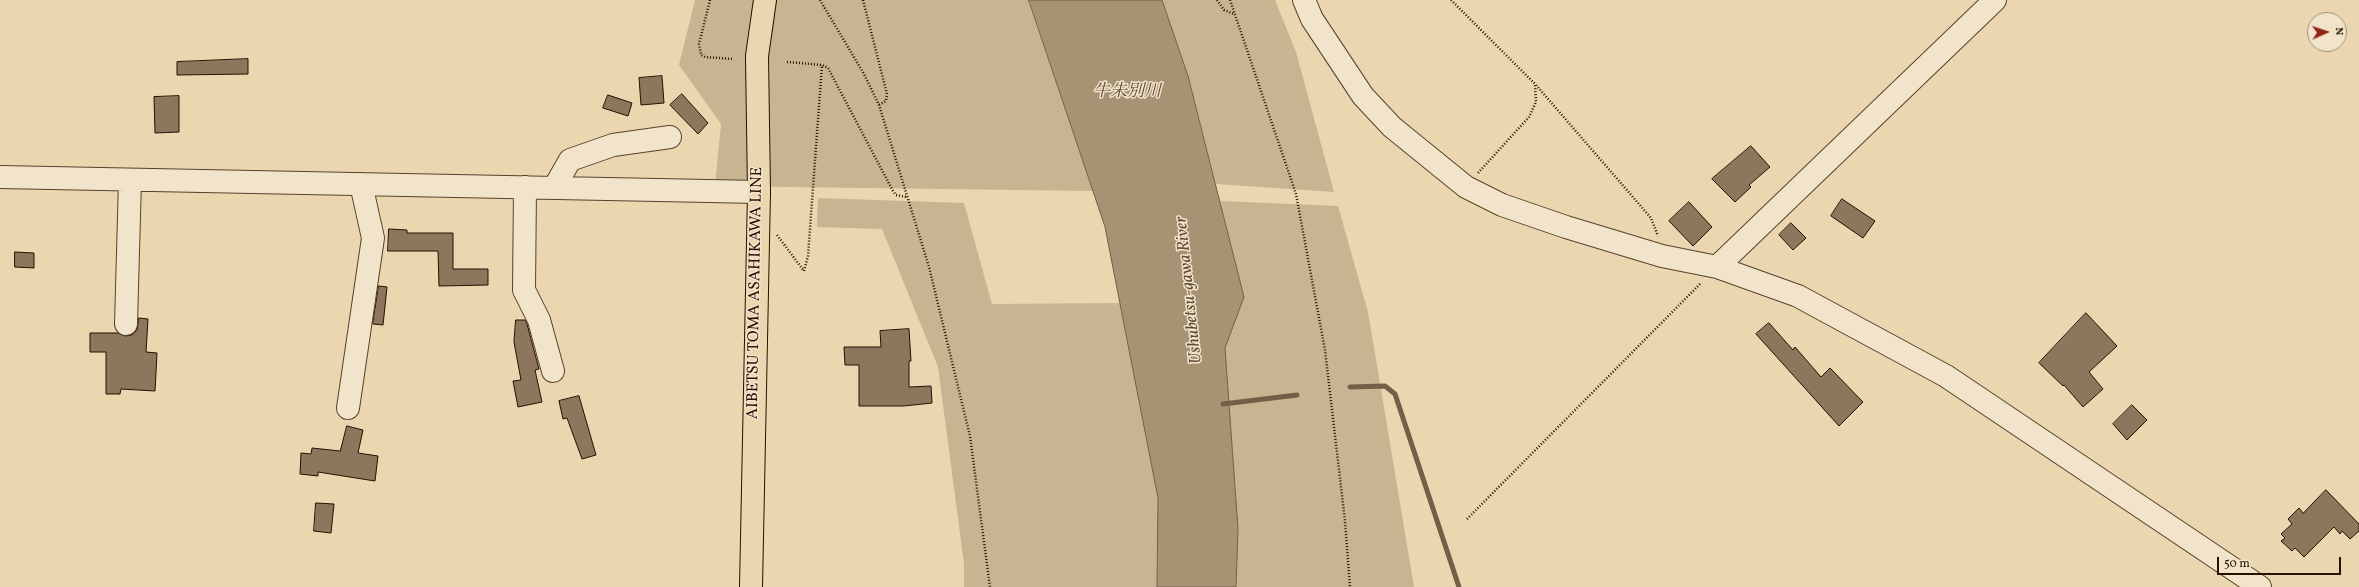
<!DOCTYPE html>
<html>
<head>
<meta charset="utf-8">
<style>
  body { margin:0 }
  #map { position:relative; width:2359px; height:587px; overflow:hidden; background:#ead6af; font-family:Vollkorn,serif }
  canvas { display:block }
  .north { position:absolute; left:2307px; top:12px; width:40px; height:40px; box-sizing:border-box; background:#f1e4cb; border:1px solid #a08f7b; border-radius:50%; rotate:87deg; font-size:11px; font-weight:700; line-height:16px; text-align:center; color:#270f02 }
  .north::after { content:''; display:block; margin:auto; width:14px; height:18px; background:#8f2418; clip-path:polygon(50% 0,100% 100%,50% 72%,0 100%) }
  .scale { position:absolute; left:2217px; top:557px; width:124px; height:18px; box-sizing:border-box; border:2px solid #270f02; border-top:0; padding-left:5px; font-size:12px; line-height:14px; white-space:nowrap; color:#270f02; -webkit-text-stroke:3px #f1e4cb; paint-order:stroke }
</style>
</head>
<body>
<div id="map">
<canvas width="2359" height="587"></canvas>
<div class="north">N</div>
<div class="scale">50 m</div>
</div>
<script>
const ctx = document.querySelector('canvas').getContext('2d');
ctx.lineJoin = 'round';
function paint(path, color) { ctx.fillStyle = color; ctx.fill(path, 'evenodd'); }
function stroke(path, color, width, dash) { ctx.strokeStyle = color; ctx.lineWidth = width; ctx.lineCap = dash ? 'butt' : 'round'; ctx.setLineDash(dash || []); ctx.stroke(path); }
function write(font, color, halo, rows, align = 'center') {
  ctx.font = font + ' Vollkorn,"Noto Serif JP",serif'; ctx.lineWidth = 3; ctx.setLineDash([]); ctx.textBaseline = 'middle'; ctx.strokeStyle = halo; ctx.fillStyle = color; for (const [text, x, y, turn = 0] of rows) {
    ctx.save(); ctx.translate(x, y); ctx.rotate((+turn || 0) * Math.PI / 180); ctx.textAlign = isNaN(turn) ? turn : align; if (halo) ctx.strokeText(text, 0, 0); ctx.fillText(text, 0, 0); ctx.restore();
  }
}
paint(new Path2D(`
  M 695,0 L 1029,0 L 1093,191 L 715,186 L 721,124 L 679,65 Z
  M 1162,0 L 1275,0 L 1296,52 L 1334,192 L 1216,184 L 1188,76 Z
  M 818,198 L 964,203 L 992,304 L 1120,303 L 1158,498 L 1157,587 L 964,587 L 964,564 L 938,367 L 882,229 L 817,227 Z
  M 1220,201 L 1338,206 L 1368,312 L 1414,587 L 1236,587 L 1238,529 L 1225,348 L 1244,297 Z`), '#c9b492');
const water = new Path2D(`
  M 1029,0 L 1162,0 L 1188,76 L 1244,297 L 1225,348 L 1238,529 L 1236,587 L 1157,587 L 1158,498 L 1105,227 Z`);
paint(water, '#a89274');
stroke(water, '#745e46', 1);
stroke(new Path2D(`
  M 1350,387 L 1385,386 L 1395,394 L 1459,587
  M 1223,404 L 1297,395`), '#745e46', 5);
const building = new Path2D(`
  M 248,59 L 248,74 L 177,75 L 177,62 Z
  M 662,76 L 664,103 L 641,105 L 639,78 Z
  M 682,94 L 708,123 L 698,134 L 670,105 Z
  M 608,95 L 632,103 L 628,116 L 603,108 Z
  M 179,96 L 179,132 L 155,133 L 154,97 Z
  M 1751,146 L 1770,167 L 1749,185 L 1751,187 L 1735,202 L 1712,179 Z
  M 1842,199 L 1875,221 L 1863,238 L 1831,216 Z
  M 1689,202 L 1712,227 L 1693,246 L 1669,221 Z
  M 1791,223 L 1806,238 L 1793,250 L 1779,235 Z
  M 389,229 L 407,230 L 407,233 L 453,233 L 453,269 L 488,269 L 488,285 L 439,286 L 438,251 L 388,251 Z
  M 15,252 L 34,253 L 34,268 L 15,267 Z
  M 379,286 L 387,287 L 383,325 L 373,324 Z
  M 2086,313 L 2117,346 L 2089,372 L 2103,389 L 2083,407 L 2064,385 L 2063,386 L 2039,363 Z
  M 139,318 L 148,319 L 146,352 L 157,353 L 155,391 L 121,389 L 120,394 L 106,394 L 106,352 L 90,352 L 90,333 L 118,333 L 125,336 L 132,335 L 137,330 Z
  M 516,320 L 525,320 L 527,324 L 539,369 L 535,370 L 542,402 L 518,407 L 513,381 L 521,380 L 514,342 Z
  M 1769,323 L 1793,350 L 1795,347 L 1821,377 L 1830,368 L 1863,402 L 1839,426 L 1756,334 Z
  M 909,329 L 911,361 L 909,361 L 909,387 L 931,386 L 932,403 L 904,406 L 859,406 L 859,365 L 845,365 L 844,347 L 881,347 L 880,331 Z
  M 579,396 L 596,455 L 582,459 L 567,418 L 563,419 L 559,401 Z
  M 2132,405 L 2147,420 L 2127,440 L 2113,424 Z
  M 347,426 L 363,430 L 358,453 L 378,456 L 375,481 L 318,472 L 318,476 L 300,474 L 301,453 L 311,454 L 312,448 L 340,451 Z
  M 2326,490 L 2359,524 L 2359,531 L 2350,539 L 2342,531 L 2340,534 L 2334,527 L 2304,557 L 2295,548 L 2292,551 L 2281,541 L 2285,538 L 2281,534 L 2292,524 L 2288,519 L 2299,508 L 2303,513 Z
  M 316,503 L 334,504 L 331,533 L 314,531 Z`);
paint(building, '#8c765c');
stroke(building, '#270f02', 1);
const minor = new Path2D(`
  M 1304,0 L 1312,19 L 1363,96 L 1392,127 L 1466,187 L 1502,205 L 1566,227 L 1662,256 L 1717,267 L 1798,296 L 1946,376 L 2260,587
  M 0,177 L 759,192
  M 525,187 L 524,290 L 539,320 L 553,371
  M 554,188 L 570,160 L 613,145 L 670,137
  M 1717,267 L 1995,0
  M 126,324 L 130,180
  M 348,408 L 373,238 L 361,184`);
const major = new Path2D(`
  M 751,587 L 759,192 L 757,56 L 765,0`);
stroke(minor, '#58412d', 24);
stroke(major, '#270f02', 24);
stroke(new Path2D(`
  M 710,0 L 699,44 L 701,55 L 705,57 L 733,59
  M 820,0 L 864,74 L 879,105 L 929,267 L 970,436 L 990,587
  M 863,0 L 887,94 L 886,101 L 879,105
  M 1217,0 L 1224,10 L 1234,14
  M 1230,0 L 1296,194 L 1325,350 L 1345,521 L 1350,587
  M 1451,0 L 1535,84 L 1536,102 L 1529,117 L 1478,173
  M 787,62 L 822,65 L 828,68 L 893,191 L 896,195 L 906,197
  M 1536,85 L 1651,218 L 1658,236
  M 777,235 L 804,271 L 808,256 L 822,65
  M 1467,519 L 1701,283`), '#270f02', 2.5, [1, 2]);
stroke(minor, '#f1e4cb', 22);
stroke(major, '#ead6af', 22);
write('16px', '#270f02', '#f1e4cb', [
  ["AIBETSU TOMA ASAHIKAWA LINE",756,293,-89]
]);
write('italic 17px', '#614a35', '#f1e4cb', [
  ["牛朱別川",1127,93],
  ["Ushubetsu-gawa River",1190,290,-96]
]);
</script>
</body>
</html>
